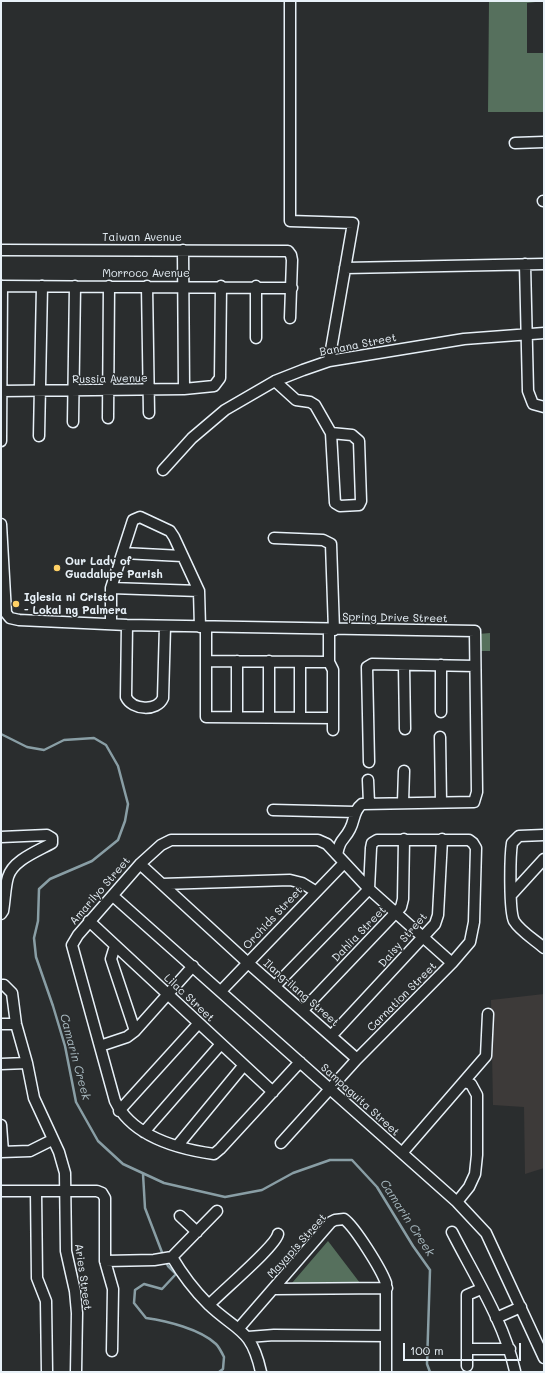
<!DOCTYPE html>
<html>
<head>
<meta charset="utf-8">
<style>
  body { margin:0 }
  #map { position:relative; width:545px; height:1373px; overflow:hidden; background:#2a2d2e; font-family:Mali,sans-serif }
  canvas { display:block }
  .frame { position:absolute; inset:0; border:2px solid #e8f1f8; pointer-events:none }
  .scale { position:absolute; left:403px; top:1343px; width:118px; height:18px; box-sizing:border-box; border:2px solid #e8f1f8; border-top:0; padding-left:5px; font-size:12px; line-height:14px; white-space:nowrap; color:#e8f1f8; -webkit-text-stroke:3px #2a2d2e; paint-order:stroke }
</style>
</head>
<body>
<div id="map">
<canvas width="545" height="1373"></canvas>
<div class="frame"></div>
<div class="scale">100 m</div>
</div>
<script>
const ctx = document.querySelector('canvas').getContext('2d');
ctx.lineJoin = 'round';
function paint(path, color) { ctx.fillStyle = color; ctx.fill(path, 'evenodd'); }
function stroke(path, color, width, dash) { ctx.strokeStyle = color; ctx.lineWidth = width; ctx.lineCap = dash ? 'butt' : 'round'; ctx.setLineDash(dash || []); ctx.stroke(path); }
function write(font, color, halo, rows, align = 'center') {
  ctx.font = font + ' Mali,sans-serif'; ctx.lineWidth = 3; ctx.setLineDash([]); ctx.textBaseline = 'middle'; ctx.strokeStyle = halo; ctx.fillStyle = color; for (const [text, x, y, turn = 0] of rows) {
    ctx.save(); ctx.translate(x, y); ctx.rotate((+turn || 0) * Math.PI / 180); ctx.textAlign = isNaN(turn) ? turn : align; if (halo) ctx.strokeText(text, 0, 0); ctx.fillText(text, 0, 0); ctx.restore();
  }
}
paint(new Path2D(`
  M 544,994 L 544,1168 L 525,1174 L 524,1107 L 493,1105 L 491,1000 Z`), '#3d3a39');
paint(new Path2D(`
  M 489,1 L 544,1 L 527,3 L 527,53 L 544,53 L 544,112 L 488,112 Z
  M 490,633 L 490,651 L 478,651 L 478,634 Z
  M 328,1241 L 360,1283 L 292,1283 Z`), '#56705d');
stroke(new Path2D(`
  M 1,734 L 27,747 L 44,750 L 64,740 L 94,738 L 106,745 L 118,766 L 128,804 L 125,821 L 118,840 L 92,861 L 50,879 L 39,889 L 38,921 L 34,938 L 36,957 L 53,1006 L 65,1046 L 76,1102 L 98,1141 L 123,1164 L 164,1183 L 225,1197 L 262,1190 L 293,1173 L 330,1160 L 352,1160 L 377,1187 L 413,1246 L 430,1270 L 427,1364 L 430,1372
  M 143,1174 L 145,1208 L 163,1255
  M 165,1260 L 168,1266 L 176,1274 L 162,1289 L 144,1284 L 135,1290 L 134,1303 L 146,1318 C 167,1321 200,1329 216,1344 C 219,1347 222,1353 224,1357 L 223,1369 L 219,1372`), '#899ea5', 2.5);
const minor = new Path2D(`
  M 290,1 L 290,221 L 353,223 L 329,361
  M 515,143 L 544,142
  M 543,201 L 544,201
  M 1,250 L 288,251 L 291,255 L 292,260 L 290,318
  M 183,250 L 184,389
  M 525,264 L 528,391 L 533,404 L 544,407
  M 345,268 L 544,264
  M 1,286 L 292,288
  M 147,286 L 149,413
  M 256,286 L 256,338
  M 275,381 L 296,400 L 310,402 L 315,405 L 331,433 L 335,503 L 340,506 L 359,505 L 361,501 L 359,441 L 352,435 L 331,433
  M 1,391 L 184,389 L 214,386 L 220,378 L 221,286
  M 108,418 L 109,286
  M 73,422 L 75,286
  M 39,436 L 42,286
  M 1,441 L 2,286
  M 163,470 L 192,438 L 225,410 L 275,381 L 303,370 L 329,361 L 464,339 L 544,333
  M 1,524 L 6,613 L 10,618 L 19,620 L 127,625 L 475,631 L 477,792 L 474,802 L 362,804 C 353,811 355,820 350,829 C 344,841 340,838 337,855
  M 274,538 L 323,540 L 331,544 L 334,630
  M 123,553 L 182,556
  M 111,588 L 199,591
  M 111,624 L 111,588 L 133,520 L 140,517 L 170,531 L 174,537 L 199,591 L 200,627
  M 127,625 L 126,697 C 132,710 157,712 163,698 L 165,626
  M 206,627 L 206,717 L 333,718
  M 329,630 L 329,662 L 333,670 L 333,730
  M 206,661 L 329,662
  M 269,661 L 269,717
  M 404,665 L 405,729
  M 441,665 L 441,712
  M 237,717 L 237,661
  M 300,717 L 300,662
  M 440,737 L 441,802
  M 369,762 L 367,667 L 372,664 L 475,666
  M 368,780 L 369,803
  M 403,802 L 404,771
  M 273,810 L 355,812
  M 544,835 L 519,836 L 512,843 C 510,855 509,911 514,921 C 520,931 535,940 544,948
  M 1,837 L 47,835 L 52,838 L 52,843 C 38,851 13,860 8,877 C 5,887 5,900 3,911 L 1,914
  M 140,864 L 248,963 L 357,1059
  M 162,884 L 290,880 L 302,883 L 315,891
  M 511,895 L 544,859
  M 113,896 L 457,1202 L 486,1233 L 544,1358
  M 89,921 L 273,1092
  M 115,946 L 111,959 L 135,1031
  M 1,985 L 4,985 L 12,993 L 16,1024 L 27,1063 L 34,1098 L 59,1152 L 65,1173 L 66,1251 L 75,1291 L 77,1313 L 76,1372
  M 275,986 L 369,889 L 371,848 L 372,843 L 377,840 L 469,840 L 473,843 L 476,848 L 474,922 L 470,942 L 452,963 L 357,1059 L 281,1143
  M 221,991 L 344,863
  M 303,1010 L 401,907 L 403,899 L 404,839
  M 1,1024 L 16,1024
  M 332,1035 L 435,924 L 438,915 L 442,839
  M 100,1046 L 127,1037 L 135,1031 L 193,966
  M 300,1062 L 220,1149 L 214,1154 C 178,1149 132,1136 115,1101 L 72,945 L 78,935 L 140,864 L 161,845 L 171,840 L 318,840 L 327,844 L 369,889 L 452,963
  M 1,1064 L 27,1063
  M 119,1111 L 198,1024
  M 1,1125 L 3,1152
  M 144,1132 L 221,1044
  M 178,1145 L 244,1065
  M 1,1152 L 30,1151 L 52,1140
  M 402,1153 L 486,1056 L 488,1014
  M 1,1191 L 97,1191 L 102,1193 L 105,1198 L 105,1261 L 113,1289 L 112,1351
  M 36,1191 L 37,1278 L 46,1301 L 47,1372
  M 457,1202 L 469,1187 L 475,1174 L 477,1155 L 477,1095 L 471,1084 L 464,1082
  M 180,1216 L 197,1232
  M 452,1232 C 475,1277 504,1322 515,1371
  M 172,1257 C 182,1274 194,1290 208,1304 C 237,1332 251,1327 261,1372
  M 105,1261 L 154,1260 L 172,1257 L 217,1211
  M 274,1289 L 387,1288
  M 209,1305 C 221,1292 276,1246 278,1234
  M 496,1318 L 521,1307
  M 239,1328 L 331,1222 L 335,1220 L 344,1219 C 355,1227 381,1269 386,1283 L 386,1372
  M 248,1337 L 274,1335 L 386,1336
  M 467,1349 L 510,1349
  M 467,1366 L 467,1295 L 481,1289`);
stroke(minor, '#e8f1f8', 13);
stroke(minor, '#2a2d2e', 10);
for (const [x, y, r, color] of [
  [57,568,4,"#ffd166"],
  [16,604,4,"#ffd166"]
]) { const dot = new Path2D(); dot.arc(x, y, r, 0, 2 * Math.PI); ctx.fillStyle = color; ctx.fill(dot); stroke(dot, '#2a2d2e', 1.5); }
write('11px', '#e8f1f8', '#2a2d2e', [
  ["Taiwan Avenue",142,238],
  ["Morroco Avenue",146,274],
  ["Banana Street",358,345,-11],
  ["Russia Avenue",110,379,-1],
  ["Spring Drive Street",395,618,1],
  ["Amarilyo Street",100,891,-49],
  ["Orchids Street",273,918,-47],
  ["Dahlia Street",359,934,-46],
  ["Daisy Street",403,940,-49],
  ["Ilang-ilang Street",301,993,41],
  ["Carnation Street",402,997,-45],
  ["Lilac Street",189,998,43],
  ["Sampaguita Street",360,1100,42],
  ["Mayapis Street",297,1246,-48],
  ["Aries Street",83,1277,82]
]);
write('bold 11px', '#e8f1f8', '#2a2d2e', [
  ["Our Lady of",65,562],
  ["Guadalupe Parish",65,575],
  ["Iglesia ni Cristo",24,598],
  ["- Lokal ng Palmera",24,611]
], 'left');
write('italic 12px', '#a9bac1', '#2a2d2e', [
  ["Camarin Creek",75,1057,75],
  ["Camarin Creek",407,1218,57]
]);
</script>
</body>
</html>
